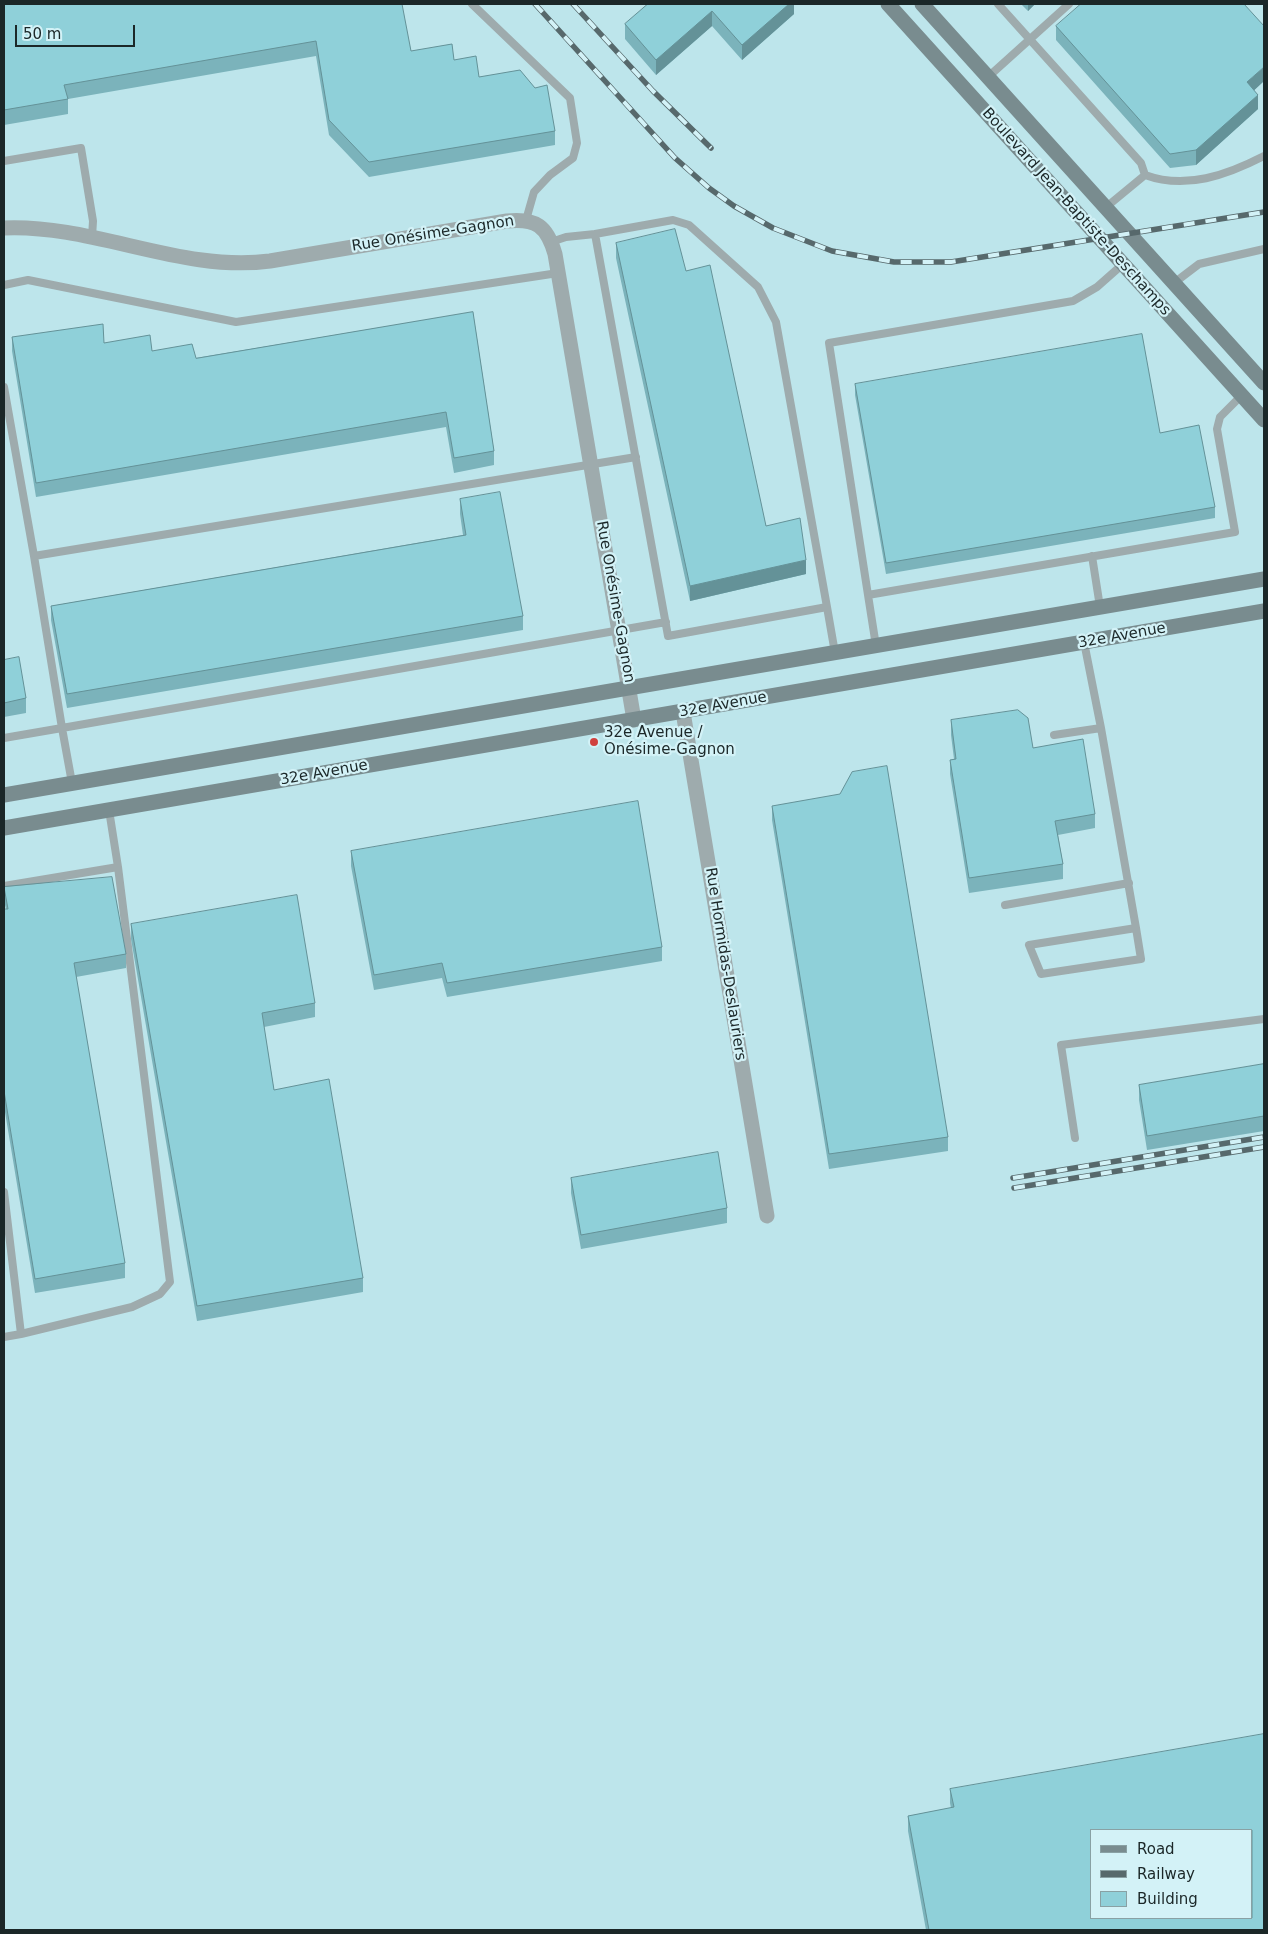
<!DOCTYPE html>
<html>
<head>
<meta charset="utf-8">
<style>
  body { margin:0 }
  #map { position:relative; width:1268px; height:1934px; overflow:hidden; background:#d3f2f7; font-family:"DejaVu Sans",sans-serif }
  canvas { display:block }
  .frame { position:absolute; inset:0; border:5px solid #1b2728; pointer-events:none }
  .legend { position:absolute; left:1090px; top:1829px; width:162px; height:90px; box-sizing:border-box; background:#d3f2f7; border:1px solid #89a1a4; margin:0; padding:6px 9px; list-style:none; font-size:15px; color:#1b2728 }
  .legend li { display:flex; align-items:center; gap:10px; height:25px }
  .legend b { width:25px; border:1px solid #89a1a4 }
  .scale { position:absolute; left:15px; top:25px; width:120px; height:22px; box-sizing:border-box; border:2px solid #1b2728; border-top:0; padding-left:6px; font-size:15px; line-height:18px; white-space:nowrap; color:#1b2728; -webkit-text-stroke:4px #d3f2f7; paint-order:stroke }
</style>
</head>
<body>
<div id="map">
<canvas width="1268" height="1934"></canvas>
<div class="frame"></div>
<ul class="legend">
<li><b style="height:6px;background:#798c8f"></b>Road</li>
<li><b style="height:6px;background:#57696c"></b>Railway</li>
<li><b style="height:14px;background:#8fd0d9"></b>Building</li>
</ul>
<div class="scale">50 m</div>
</div>
<script>
const ctx = document.querySelector('canvas').getContext('2d');
ctx.lineJoin = 'round';
function paint(path, color) { ctx.fillStyle = color; ctx.fill(path, 'evenodd'); }
function stroke(path, color, width, dash) { ctx.strokeStyle = color; ctx.lineWidth = width; ctx.lineCap = dash ? 'butt' : 'round'; ctx.setLineDash(dash || []); ctx.stroke(path); }
function write(font, color, halo, rows, align = 'center') {
  ctx.font = font + ' "DejaVu Sans",sans-serif'; ctx.lineWidth = 4.5; ctx.setLineDash([]); ctx.textBaseline = 'middle'; ctx.strokeStyle = halo; ctx.fillStyle = color; for (const [text, x, y, turn = 0] of rows) {
    ctx.save(); ctx.translate(x, y); ctx.rotate((+turn || 0) * Math.PI / 180); ctx.textAlign = isNaN(turn) ? turn : align; if (halo) ctx.strokeText(text, 0, 0); ctx.fillText(text, 0, 0); ctx.restore();
  }
}
paint(new Path2D(`
  M 4,4 L 1264,4 L 1264,1930 L 4,1930 ZM 1092,1830 L 1252,1830 L 1252,1918 L 1092,1918 Z`), '#bde5eb');
stroke(new Path2D(`
  M 472,4 L 570,98 L 577,143 L 573,158 L 550,175 L 534,192 L 526,220
  M 998,4 L 1141,163 L 1145,175 L 1105,208
  M 988,77 L 1069,4
  M 4,161 L 81,148 L 93,221 L 92,237
  M 1145,175 C 1186,190 1227,175 1264,156
  M 551,242 L 566,237 L 595,234
  M 1174,283 L 1199,264 L 1264,249
  M 4,285 L 28,280 L 236,322 L 558,273
  M 4,387 L 34,556
  M 636,457 L 34,556 L 62,728 L 666,622
  M 1092,556 L 1100,607
  M 868,595 L 829,343 L 1073,301 L 1097,287 L 1123,264
  M 827,607 L 668,636 L 595,234 L 673,220 L 689,225 L 758,287 L 776,322 L 827,607 L 835,653
  M 1084,642 L 1101,728 L 1136,928
  M 876,646 L 868,595 L 1235,532 L 1217,429 L 1220,417 L 1242,395
  M 1054,735 L 1101,728
  M 4,738 L 62,728 L 72,783
  M 4,886 L 118,867 L 109,810
  M 1005,905 L 1129,883
  M 1136,928 L 1141,959 L 1041,974 L 1029,945 Z
  M 1075,1138 L 1061,1045 L 1264,1019
  M 4,1192 L 21,1334 L 4,1337
  M 21,1334 L 132,1307 L 160,1294 L 170,1282 L 118,867`), '#9eabad', 8);
stroke(new Path2D(`
  M 4,228 C 94,224 182,273 270,261 L 507,221 C 536,218 547,226 555,254 L 634,720
  M 683,712 L 767,1216`), '#9eabad', 15);
stroke(new Path2D(`
  M 888,4 L 1264,420
  M 922,4 L 1264,383
  M 4,795 L 1264,579
  M 4,828 L 1264,611`), '#798c8f', 15);
const rail = new Path2D(`
  M 535,4 L 675,158 L 709,188 L 734,206 L 773,228 L 832,251 L 894,262 L 951,262 L 1264,212
  M 573,4 L 653,91 L 711,148
  M 1013,1178 L 1264,1137
  M 1014,1188 L 1264,1147`);
stroke(rail, '#57696c', 5.5);
stroke(rail, '#d3f2f7', 4, [11]);
paint(new Path2D(`
  M 4,4 L 411,51 L 479,77 L 555,131 L 555,145 L 369,177 L 329,135 L 316,56 L 68,99 L 68,114 L 4,125 Z
  M 648,4 L 794,4 L 794,14 L 742,60 L 712,26 L 656,75 L 625,39 L 625,24 Z
  M 1021,4 L 1035,4 L 1028,11 Z
  M 1056,26 L 1264,81 L 1254,90 L 1258,109 L 1196,165 L 1170,168 L 1056,40 Z
  M 616,243 L 686,271 L 766,526 L 806,574 L 690,601 L 616,258 Z
  M 473,312 L 494,451 L 494,465 L 454,473 L 446,427 L 36,497 L 12,351 L 12,337 L 104,343 L 196,358 Z
  M 855,384 L 1160,433 L 1215,507 L 1215,518 L 886,574 L 855,395 Z
  M 460,499 L 523,616 L 523,630 L 67,708 L 51,620 L 51,606 L 463,535 L 460,514 Z
  M 4,660 L 26,698 L 26,713 L 4,717 Z
  M 951,720 L 1033,748 L 1095,814 L 1095,828 L 1058,835 L 1063,864 L 1063,879 L 969,893 L 950,774 L 950,760 L 954,759 L 951,735 Z
  M 772,806 L 948,1137 L 948,1151 L 829,1169 L 772,820 Z
  M 351,851 L 662,947 L 662,961 L 447,997 L 442,978 L 374,990 L 351,866 Z
  M 4,887 L 126,954 L 126,968 L 76,977 L 125,1263 L 125,1278 L 35,1293 L 4,1106 L 4,909 L 6,909 L 4,901 Z
  M 131,924 L 315,1003 L 315,1017 L 264,1027 L 274,1090 L 363,1278 L 363,1292 L 197,1321 L 131,939 Z
  M 1264,1064 L 1264,1131 L 1147,1150 L 1139,1100 L 1139,1085 Z
  M 571,1178 L 727,1208 L 727,1223 L 581,1249 L 571,1193 Z
  M 950,1789 L 1264,1930 L 926,1930 L 908,1831 L 908,1816 L 951,1808 L 950,1803 Z`), '#7bb3bb');
paint(new Path2D(`
  M 789,4 L 794,4 L 794,14 L 742,60 L 742,45 Z
  M 1028,4 L 1035,4 L 1028,11 Z
  M 712,11 L 712,26 L 656,75 L 656,60 Z
  M 1264,67 L 1264,81 L 1247,97 L 1247,82 Z
  M 1258,95 L 1258,109 L 1196,165 L 1196,150 Z
  M 806,560 L 806,574 L 690,601 L 690,586 Z`), '#649298');
const building = new Path2D(`
  M 4,4 L 402,4 L 411,51 L 452,44 L 454,60 L 476,56 L 479,77 L 520,70 L 535,88 L 547,85 L 555,131 L 369,162 L 329,120 L 316,41 L 64,85 L 68,99 L 4,110 Z
  M 648,4 L 789,4 L 742,45 L 712,11 L 656,60 L 625,24 Z
  M 1081,4 L 1244,4 L 1264,26 L 1264,67 L 1247,82 L 1258,95 L 1196,150 L 1170,154 L 1056,26 Z
  M 675,229 L 686,271 L 710,265 L 766,526 L 800,518 L 806,560 L 690,586 L 616,243 Z
  M 473,312 L 494,451 L 454,458 L 446,412 L 36,483 L 12,337 L 103,324 L 104,343 L 150,335 L 152,351 L 192,344 L 196,358 Z
  M 1142,334 L 1160,433 L 1199,425 L 1215,507 L 886,563 L 855,384 Z
  M 500,492 L 523,616 L 67,694 L 51,606 L 466,535 L 460,499 Z
  M 19,657 L 26,698 L 4,703 L 4,660 Z
  M 1018,710 L 1028,718 L 1033,748 L 1083,739 L 1095,814 L 1055,821 L 1063,864 L 969,878 L 950,760 L 956,759 L 951,720 Z
  M 887,766 L 948,1137 L 829,1154 L 772,806 L 840,794 L 852,772 Z
  M 638,801 L 662,947 L 447,983 L 442,963 L 374,975 L 351,851 Z
  M 112,877 L 126,954 L 74,963 L 125,1263 L 35,1279 L 4,1091 L 4,909 L 8,909 L 4,887 Z
  M 297,895 L 315,1003 L 262,1013 L 274,1090 L 329,1079 L 363,1278 L 197,1306 L 131,924 Z
  M 1264,1064 L 1264,1116 L 1147,1136 L 1139,1085 Z
  M 718,1152 L 727,1208 L 581,1235 L 571,1178 Z
  M 1264,1734 L 1264,1930 L 929,1930 L 908,1816 L 954,1807 L 950,1789 ZM 1092,1830 L 1252,1830 L 1252,1918 L 1092,1918 Z`);
paint(building, '#8fd0d9');
stroke(building, '#649298', 1);
for (const [x, y, r, color] of [
  [594,742,5,"#d0413e"]
]) { const dot = new Path2D(); dot.arc(x, y, r, 0, 2 * Math.PI); ctx.fillStyle = color; ctx.fill(dot); stroke(dot, '#d3f2f7', 2); }
write('15px', '#1b2728', '#d3f2f7', [
  ["Boulevard Jean-Baptiste-Deschamps",1076,212,48],
  ["Rue Onésime-Gagnon",433,234,-9],
  ["Rue Onésime-Gagnon",615,602,80],
  ["32e Avenue",1122,636,-10],
  ["32e Avenue",723,705,-10],
  ["32e Avenue",324,773,-10],
  ["Rue Hormidas-Deslauriers",725,964,81]
]);
write('15px', '#1b2728', '#d3f2f7', [
  ["32e Avenue /",604,733],
  ["Onésime-Gagnon",604,750]
], 'left');
</script>
</body>
</html>
